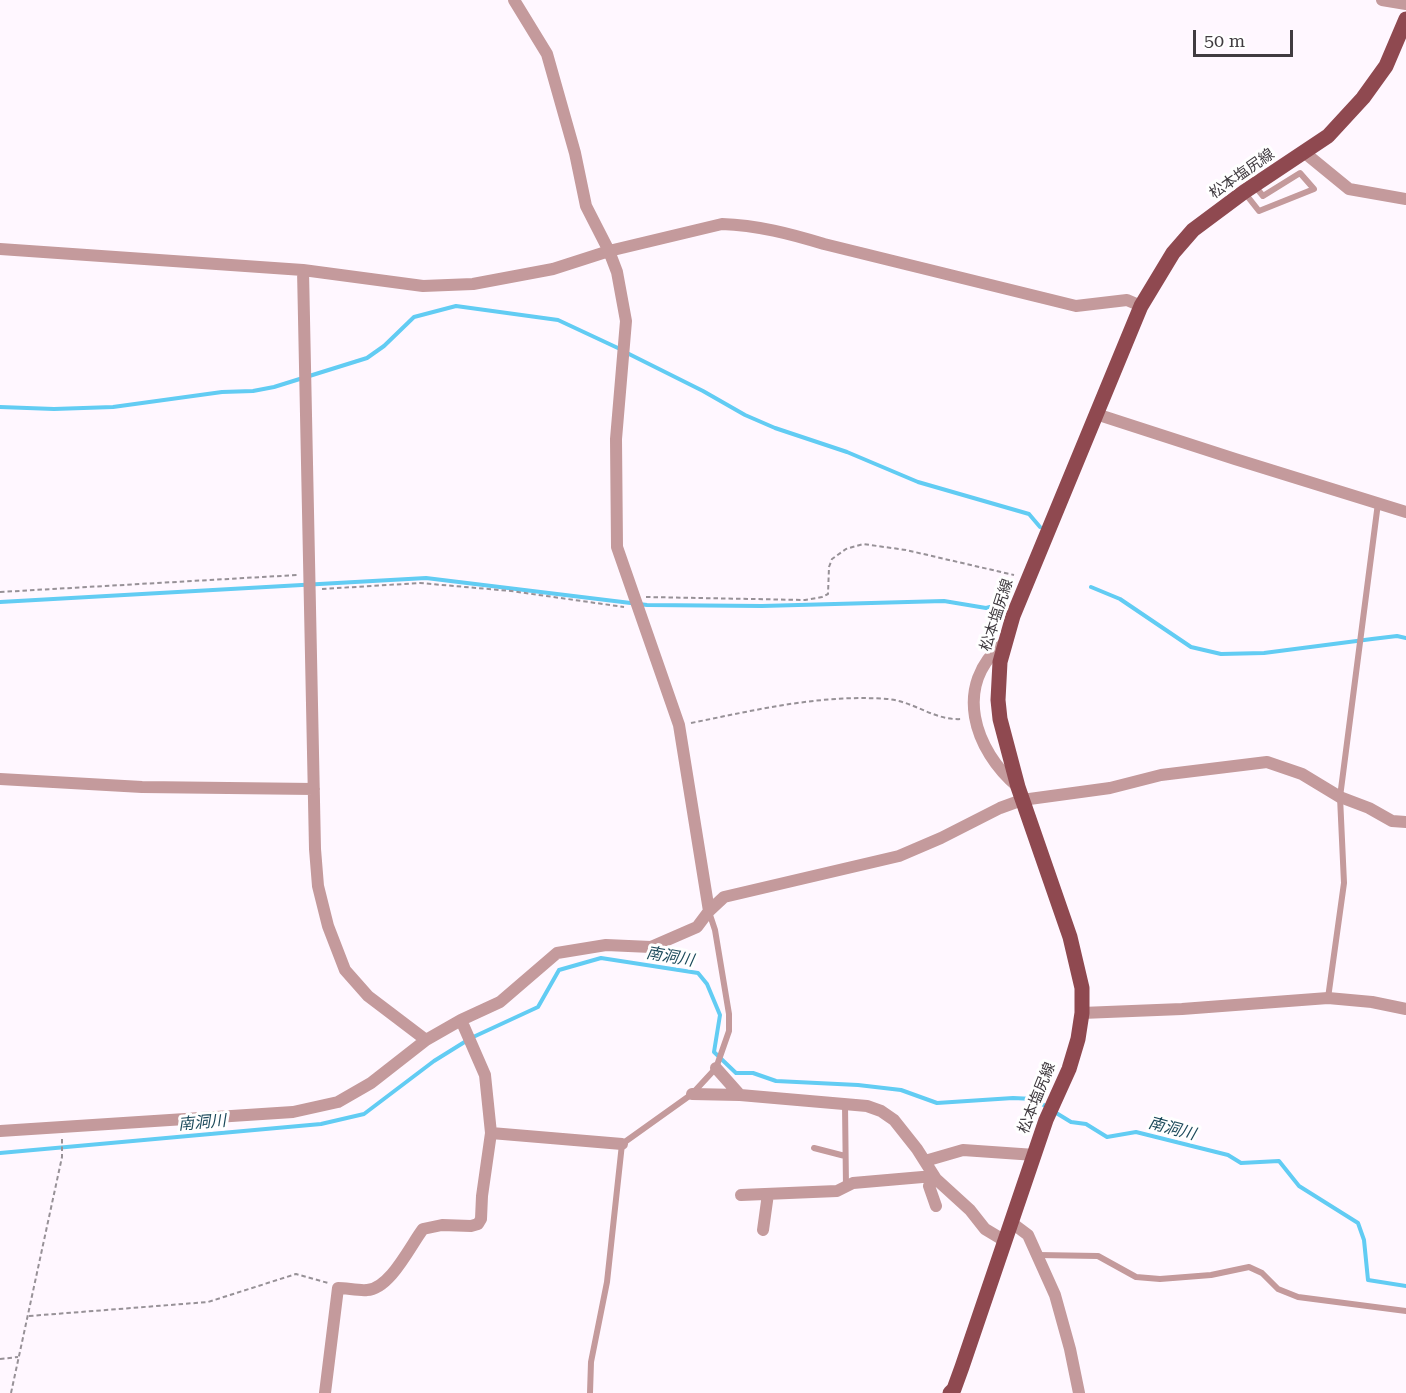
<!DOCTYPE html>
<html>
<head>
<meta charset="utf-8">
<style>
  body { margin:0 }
  #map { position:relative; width:1406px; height:1393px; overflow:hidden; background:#fff7ff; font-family:"Roboto Serif",serif }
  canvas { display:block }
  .scale { position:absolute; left:1193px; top:30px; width:100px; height:27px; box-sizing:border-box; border:3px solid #403b40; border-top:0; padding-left:8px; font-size:18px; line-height:21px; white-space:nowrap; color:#403b40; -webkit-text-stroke:4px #fff; paint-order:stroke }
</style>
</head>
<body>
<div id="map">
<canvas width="1406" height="1393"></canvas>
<div class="scale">50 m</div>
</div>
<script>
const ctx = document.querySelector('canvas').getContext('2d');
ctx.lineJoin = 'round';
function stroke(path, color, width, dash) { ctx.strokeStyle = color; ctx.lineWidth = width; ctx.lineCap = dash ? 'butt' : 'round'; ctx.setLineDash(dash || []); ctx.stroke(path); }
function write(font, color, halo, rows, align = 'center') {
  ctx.font = font + ' "Roboto Serif","Noto Sans JP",serif'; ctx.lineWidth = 6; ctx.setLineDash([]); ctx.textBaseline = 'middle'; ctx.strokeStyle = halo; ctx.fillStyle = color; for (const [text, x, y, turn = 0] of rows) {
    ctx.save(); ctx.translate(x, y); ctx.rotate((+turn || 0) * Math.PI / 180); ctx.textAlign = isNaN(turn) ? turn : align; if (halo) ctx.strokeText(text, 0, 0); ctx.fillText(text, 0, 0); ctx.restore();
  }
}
stroke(new Path2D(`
  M 627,353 L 703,391 L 745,415 L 775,428 L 847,452 L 918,482 L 1029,514 L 1040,527
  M 0,407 L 54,409 L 113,407 L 222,392 L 253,391 L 274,387 L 367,358 L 384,346 L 414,317 L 456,306 L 558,320 L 620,349
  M 1091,587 L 1120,599 L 1191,647 L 1221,654 L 1264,653 L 1372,639 L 1397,636 L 1406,638
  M 0,602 L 426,578 L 647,605 L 762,606 L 944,601 L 986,608 L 1006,603
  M 1053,1111 L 1071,1122 L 1086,1124 L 1107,1137 L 1136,1132 L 1228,1155 L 1241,1163 L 1279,1161 L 1299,1186 L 1358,1223 L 1364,1240 L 1368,1280 L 1406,1286
  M 0,1153 L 321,1124 L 364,1114 L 434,1061 L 471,1038 L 538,1007 L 559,970 L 601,958 L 698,973 L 707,984 L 720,1015 L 714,1052 L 736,1073 L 753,1073 L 776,1081 L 858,1085 L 901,1090 L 937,1103 L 1013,1098 L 1034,1099 L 1047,1107`), '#62ccf3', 4);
stroke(new Path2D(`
  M 322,589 L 420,583 L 511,591 L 624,607
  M 0,592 L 297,575
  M 646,597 L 805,600 L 822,597 L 828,594 L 829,567 L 832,559 L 846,549 L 863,544 L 906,550 L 1014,575
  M 691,723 C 756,710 821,694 887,699 C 914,701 934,721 962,719
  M 29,1316 L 208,1302 L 296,1274 L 328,1283
  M 0,1359 L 18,1357
  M 11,1393 L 62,1157 L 62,1139`), '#979197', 2, [4.5, 3]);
stroke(new Path2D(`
  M 1244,192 L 1259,211 L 1314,189 L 1300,173 L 1263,196 L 1254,185
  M 1328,998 L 1344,883 L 1340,797 L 1378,503
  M 845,1105 L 846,1187
  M 814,1148 L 845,1156
  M 1038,1255 L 1098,1256 L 1136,1277 L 1160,1279 L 1211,1275 L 1249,1267 L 1262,1273 L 1278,1289 L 1298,1297 L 1406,1311
  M 590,1393 L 591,1362 L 607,1282 L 622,1144 L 692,1094 L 716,1068 L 722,1051 L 729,1031 L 729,1014 L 715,930 L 709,912`), '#c49a9c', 6);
stroke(new Path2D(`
  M 514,0 L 547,54 L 575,153 L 586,206 L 609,251 L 617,272 L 626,321 L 616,439 L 617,547 L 679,725 L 709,911
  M 1382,0 L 1406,4
  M 1305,153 L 1349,189 L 1406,199
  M 0,249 L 303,270 L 423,286 L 473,284 L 553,269 L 609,251 L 722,224 C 757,225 791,234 824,244 L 1076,306 L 1127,300 L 1141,306
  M 303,270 L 315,849 L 318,886 L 328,926 L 345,970 L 368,996 L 426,1040
  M 1096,414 L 1235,459 L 1406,512
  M 1004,643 C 952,685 974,750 1018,787
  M 0,779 L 142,787 L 314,789
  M 1082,1013 L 1182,1009 L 1328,998 L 1372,1002 L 1406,1009
  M 716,1068 L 740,1095
  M 692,1094 L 740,1095 L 867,1106 L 881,1111 L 894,1120 L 917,1149 L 936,1179 L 970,1210 L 985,1229 L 1005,1241
  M 0,1131 L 293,1112 L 338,1102 L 371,1083 L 426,1040 L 461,1020 L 500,1002 L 557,953 L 606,945 L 651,947 L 697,927 L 709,911 L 724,897 L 899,856 L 941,838 L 1000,808 L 1022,800 L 1110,788 L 1161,775 L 1267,762 L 1302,774 L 1340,797 L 1369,808 L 1392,821 L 1406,822
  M 491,1133 L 622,1144
  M 925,1161 L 963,1150 L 1035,1155
  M 741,1195 L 837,1191 L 853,1183 L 934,1176 L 929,1186 L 936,1206
  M 1012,1223 L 1028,1235 L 1055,1295 L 1070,1349 L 1079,1393
  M 763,1230 L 768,1194
  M 325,1393 L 338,1288 C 346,1288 360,1291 367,1290 C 390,1289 410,1246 423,1229 L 442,1225 L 471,1226 L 478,1224 L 481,1219 L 482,1196 L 491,1133 L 485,1075 L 461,1020`), '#c49a9c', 12);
stroke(new Path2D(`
  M 950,1393 L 954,1389 L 962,1367 L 1046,1120 L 1069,1069 L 1078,1039 L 1082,1013 L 1082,988 L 1070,937 L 1018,787 L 1000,719 L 998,700 L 1000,662 L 1013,616 L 1141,306 L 1173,253 L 1193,230 L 1244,192 L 1328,136 L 1363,98 L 1386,66 L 1406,19`), '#8f4950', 15);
write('15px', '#403b40', '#fff', [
  ["松本塩尻線",1242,174,-35],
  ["松本塩尻線",997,615,-72],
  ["松本塩尻線",1037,1098,-68]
]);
write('italic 16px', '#1c4a5b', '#fff', [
  ["南洞川",670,957,10],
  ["南洞川",202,1123,-5],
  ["南洞川",1172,1129,15]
]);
</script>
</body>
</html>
